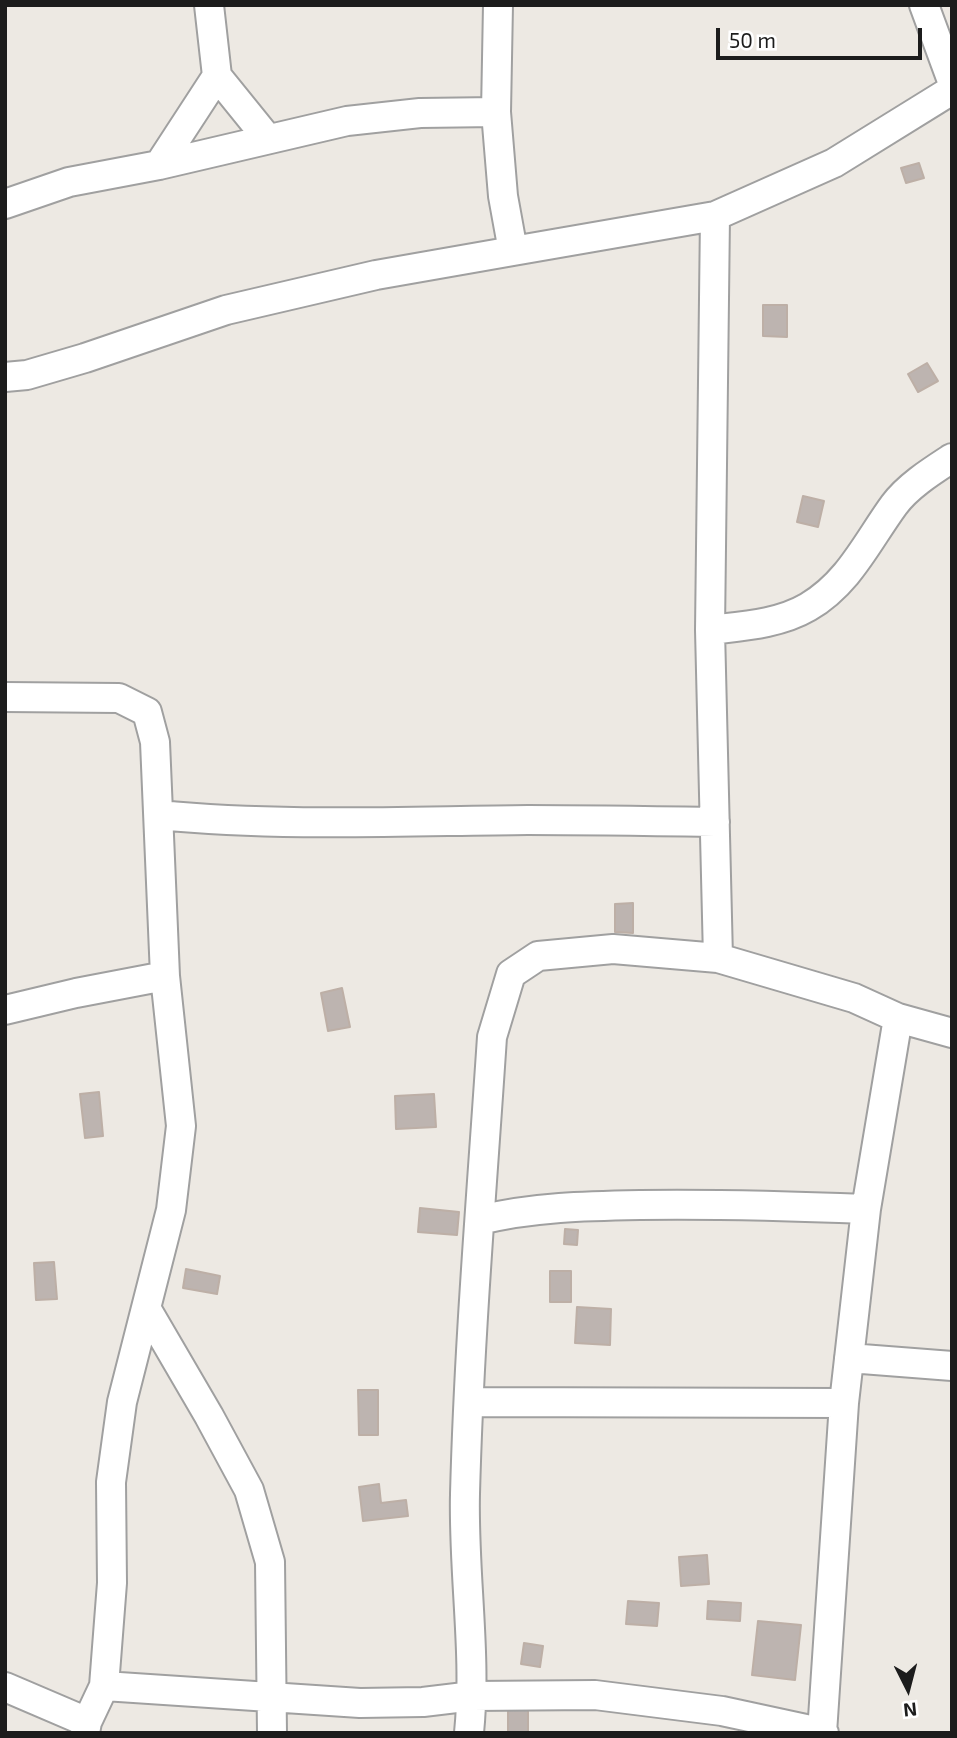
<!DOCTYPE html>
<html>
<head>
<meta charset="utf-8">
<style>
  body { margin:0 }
  #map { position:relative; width:957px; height:1738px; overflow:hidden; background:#ede9e3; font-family:"Exo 2",sans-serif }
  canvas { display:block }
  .frame { position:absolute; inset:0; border:7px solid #1c1c1c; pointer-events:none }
  .north { position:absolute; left:873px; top:1654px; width:70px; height:70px; -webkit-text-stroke:5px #fff; paint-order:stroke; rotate:174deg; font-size:19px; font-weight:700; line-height:28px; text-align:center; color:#1c1c1c }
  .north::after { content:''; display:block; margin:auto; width:24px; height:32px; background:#1c1c1c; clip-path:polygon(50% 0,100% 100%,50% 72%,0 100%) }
  .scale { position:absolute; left:716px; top:28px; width:206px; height:32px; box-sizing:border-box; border:4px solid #1c1c1c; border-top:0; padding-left:9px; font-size:21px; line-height:24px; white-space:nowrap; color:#1c1c1c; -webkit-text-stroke:5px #fff; paint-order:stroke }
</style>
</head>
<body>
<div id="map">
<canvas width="957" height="1738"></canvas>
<div class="frame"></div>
<div class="north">N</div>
<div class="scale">50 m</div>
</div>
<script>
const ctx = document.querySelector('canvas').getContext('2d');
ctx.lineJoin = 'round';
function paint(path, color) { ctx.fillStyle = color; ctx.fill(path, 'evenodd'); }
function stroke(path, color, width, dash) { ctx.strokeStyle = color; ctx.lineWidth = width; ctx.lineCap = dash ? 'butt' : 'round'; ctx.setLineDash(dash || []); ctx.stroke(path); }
const building = new Path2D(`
  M 919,163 L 924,178 L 906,183 L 901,168 Z
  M 763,305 L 787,305 L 787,337 L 763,336 Z
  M 927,363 L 938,381 L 918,392 L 908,374 Z
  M 803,496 L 824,501 L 818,527 L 797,522 Z
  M 633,903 L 633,933 L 615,932 L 615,904 Z
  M 342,988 L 350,1027 L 328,1031 L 321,993 Z
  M 99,1092 L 103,1136 L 85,1138 L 80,1094 Z
  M 434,1094 L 436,1127 L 396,1129 L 395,1096 Z
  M 420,1208 L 459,1212 L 457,1235 L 418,1232 Z
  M 565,1229 L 578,1230 L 577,1245 L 564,1244 Z
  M 54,1262 L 57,1299 L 36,1300 L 34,1263 Z
  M 186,1269 L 220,1276 L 217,1294 L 183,1288 Z
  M 550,1271 L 571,1271 L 571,1302 L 550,1302 Z
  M 577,1307 L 611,1309 L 610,1345 L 575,1343 Z
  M 358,1390 L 378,1390 L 378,1435 L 359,1435 Z
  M 379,1484 L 381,1503 L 406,1500 L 408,1516 L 363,1521 L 359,1487 Z
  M 707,1555 L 709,1584 L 681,1586 L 679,1557 Z
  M 628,1601 L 659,1603 L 657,1626 L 626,1624 Z
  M 708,1601 L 741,1603 L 740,1621 L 707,1619 Z
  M 758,1621 L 801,1625 L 795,1680 L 752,1675 Z
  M 524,1643 L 543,1646 L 540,1667 L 521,1664 Z
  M 508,1704 L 528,1704 L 528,1733 L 508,1733 Z`);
paint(building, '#bdb4b0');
stroke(building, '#bdafa6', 2);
const street = new Path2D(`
  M 209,5 L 217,76 L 268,139
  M 498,5 L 496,112 L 503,196 L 513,251 L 715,216 L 834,163 L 952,90
  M 924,5 L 952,81
  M 159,165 L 217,76
  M 5,204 L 69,182 L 159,165 L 347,121 L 420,113 L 496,112
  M 715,216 L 710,630 L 718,958
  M 5,377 L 27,375 L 85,358 L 226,310 L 376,275 L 513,251
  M 710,630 C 743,626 779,624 808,607 C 849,583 867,542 894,505 C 908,486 932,471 952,458
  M 5,697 L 119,698 L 147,712 L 155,742 L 165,976 L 181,1126 L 171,1210 L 122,1402 L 111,1482 L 112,1583 L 104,1686 L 87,1722 L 85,1733
  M 159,815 C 282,827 405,821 528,820 C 590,820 653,821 715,822
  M 5,1010 L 76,993 L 165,976
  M 898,1018 L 952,1033
  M 480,1220 C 533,1207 586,1206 640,1205 C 716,1204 790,1206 866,1209
  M 146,1308 L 209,1416 L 249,1490 L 270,1562 L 272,1733
  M 849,1358 L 952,1366
  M 470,1402 L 844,1403
  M 104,1686 L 360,1703 L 423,1702 L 473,1696 L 595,1695 L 722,1711 L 824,1733
  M 5,1687 L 87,1722
  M 469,1733 C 477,1654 463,1573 465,1494 C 469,1341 482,1189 492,1037 L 511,974 L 538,956 L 613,949 L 718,958 L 854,998 L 898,1018 L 866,1209 L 844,1403 L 822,1733`);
stroke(street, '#a0a0a0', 32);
stroke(street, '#fff', 28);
</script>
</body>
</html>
